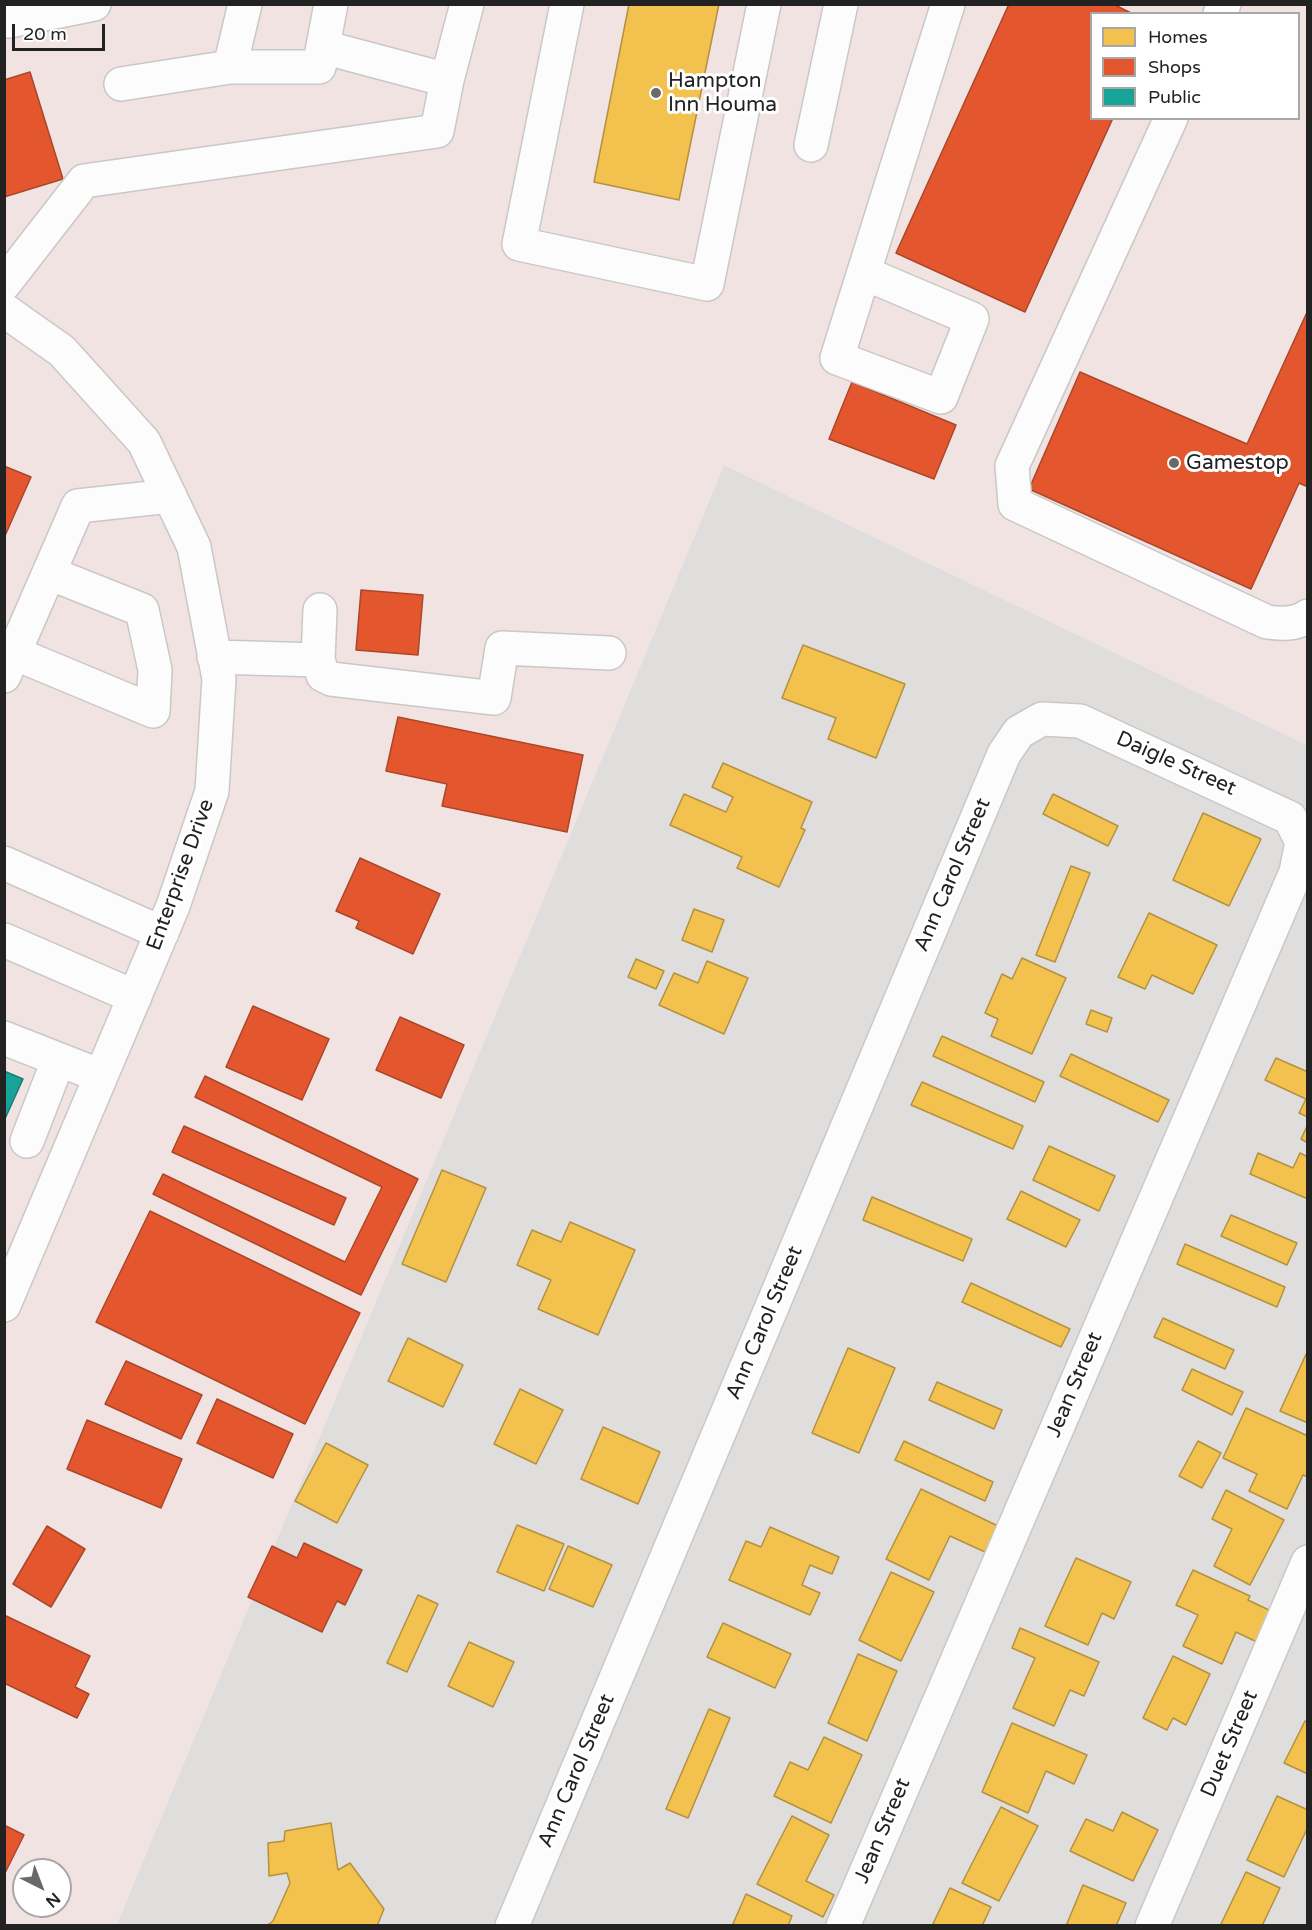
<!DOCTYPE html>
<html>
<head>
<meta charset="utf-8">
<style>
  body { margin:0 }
  #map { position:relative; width:1312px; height:1930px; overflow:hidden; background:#f0eeeb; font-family:"Varela Round",sans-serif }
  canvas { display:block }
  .frame { position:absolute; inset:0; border:6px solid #222; pointer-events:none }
  .legend { position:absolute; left:1090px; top:12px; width:210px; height:108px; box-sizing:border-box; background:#fff; border:2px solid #a7a7a7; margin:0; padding:8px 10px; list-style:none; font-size:18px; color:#222 }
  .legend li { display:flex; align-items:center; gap:12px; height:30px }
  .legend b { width:30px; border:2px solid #a7a7a7 }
  .north { position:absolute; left:12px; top:1858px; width:60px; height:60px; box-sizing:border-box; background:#fff; border:2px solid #a7a7a7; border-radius:50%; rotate:138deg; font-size:16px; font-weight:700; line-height:24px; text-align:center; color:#222 }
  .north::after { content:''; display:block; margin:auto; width:21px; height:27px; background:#6a6968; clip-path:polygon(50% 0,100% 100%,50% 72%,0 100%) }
  .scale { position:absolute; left:12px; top:24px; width:93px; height:27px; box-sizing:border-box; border:3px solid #222; border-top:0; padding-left:8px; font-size:18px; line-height:21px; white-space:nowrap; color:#222; -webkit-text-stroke:4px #fff; paint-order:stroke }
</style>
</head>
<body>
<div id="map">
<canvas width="1312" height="1930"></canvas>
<div class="frame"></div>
<ul class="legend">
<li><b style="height:16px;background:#f2c14e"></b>Homes</li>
<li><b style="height:16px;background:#e4572e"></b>Shops</li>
<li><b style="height:16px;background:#17a398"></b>Public</li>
</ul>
<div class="north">N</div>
<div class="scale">20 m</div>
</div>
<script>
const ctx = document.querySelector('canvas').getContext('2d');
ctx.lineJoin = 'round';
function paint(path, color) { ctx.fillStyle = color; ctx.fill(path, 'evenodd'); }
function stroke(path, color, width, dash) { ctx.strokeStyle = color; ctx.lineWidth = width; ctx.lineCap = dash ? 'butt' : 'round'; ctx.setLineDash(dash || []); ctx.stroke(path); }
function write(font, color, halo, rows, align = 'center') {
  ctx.font = font + ' "Varela Round",sans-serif'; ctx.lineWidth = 6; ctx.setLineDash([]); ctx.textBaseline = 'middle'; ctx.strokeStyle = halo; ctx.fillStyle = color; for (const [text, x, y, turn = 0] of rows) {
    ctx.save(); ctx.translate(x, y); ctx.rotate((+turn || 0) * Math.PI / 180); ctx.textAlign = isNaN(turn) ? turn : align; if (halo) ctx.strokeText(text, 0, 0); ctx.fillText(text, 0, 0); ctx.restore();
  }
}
paint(new Path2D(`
  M 724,465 L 1307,745 L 1307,1925 L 116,1926 Z`), '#dfdedc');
paint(new Path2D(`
  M 5,5 L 1307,5 L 1307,745 L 724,465 L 116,1925 L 5,1926 ZM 1092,14 L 1298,14 L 1298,118 L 1092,118 ZM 24,1870 L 60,1870 L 60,1906 L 24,1906 Z`), '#f1e3e1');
const homes = new Path2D(`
  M 629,4 L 719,4 L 679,200 L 594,182 Z
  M 803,645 L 905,684 L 876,758 L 828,739 L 836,718 L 782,698 Z
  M 723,763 L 812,802 L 801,828 L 805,830 L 779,887 L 737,868 L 742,857 L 670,825 L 684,794 L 726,812 L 733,797 L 712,787 Z
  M 1053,794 L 1118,826 L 1108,846 L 1043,814 Z
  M 1203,813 L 1261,839 L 1229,906 L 1173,880 Z
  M 1071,866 L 1090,873 L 1055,962 L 1036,955 Z
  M 694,909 L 724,920 L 712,952 L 682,940 Z
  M 1149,913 L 1217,945 L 1193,994 L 1152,975 L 1145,989 L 1118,977 Z
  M 1022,958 L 1066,978 L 1032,1054 L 991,1036 L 998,1019 L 985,1013 L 1002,974 L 1012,979 Z
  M 636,959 L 664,971 L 656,989 L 628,977 Z
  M 707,961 L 748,978 L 724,1034 L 659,1005 L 674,973 L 698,983 Z
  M 1091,1010 L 1112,1018 L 1107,1032 L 1086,1024 Z
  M 942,1036 L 1044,1082 L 1035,1102 L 933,1056 Z
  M 1071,1054 L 1169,1100 L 1158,1122 L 1060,1076 Z
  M 1276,1058 L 1308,1072 L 1308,1117 L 1299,1113 L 1306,1099 L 1265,1080 Z
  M 922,1082 L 1023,1126 L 1013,1149 L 911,1105 Z
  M 1308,1124 L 1308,1143 L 1301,1139 Z
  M 1049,1146 L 1115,1176 L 1099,1211 L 1033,1180 Z
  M 1258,1153 L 1293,1168 L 1300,1153 L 1308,1157 L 1308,1199 L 1250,1174 Z
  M 442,1170 L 486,1188 L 446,1282 L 402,1264 Z
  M 1021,1191 L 1080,1220 L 1066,1247 L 1007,1219 Z
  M 872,1197 L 972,1239 L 963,1261 L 863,1220 Z
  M 1231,1215 L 1297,1243 L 1287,1265 L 1221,1236 Z
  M 570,1222 L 635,1250 L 598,1335 L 538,1309 L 551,1280 L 517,1265 L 532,1230 L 561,1242 Z
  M 1185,1244 L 1285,1287 L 1277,1307 L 1177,1264 Z
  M 971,1283 L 1070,1329 L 1061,1347 L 962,1302 Z
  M 1163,1318 L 1234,1350 L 1225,1369 L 1154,1337 Z
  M 408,1338 L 463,1365 L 443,1407 L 388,1381 Z
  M 848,1348 L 895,1368 L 859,1453 L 812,1433 Z
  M 1308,1350 L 1308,1423 L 1280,1411 Z
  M 1192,1369 L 1243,1392 L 1232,1415 L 1182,1390 Z
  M 937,1382 L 1002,1410 L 994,1429 L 929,1400 Z
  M 520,1389 L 563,1410 L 536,1464 L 494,1444 Z
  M 1246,1408 L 1308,1436 L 1308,1477 L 1303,1475 L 1287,1509 L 1249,1491 L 1257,1474 L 1223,1458 Z
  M 603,1427 L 660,1452 L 638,1504 L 581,1479 Z
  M 904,1441 L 993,1482 L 985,1501 L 895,1460 Z
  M 1198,1441 L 1221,1453 L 1202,1488 L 1179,1476 Z
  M 326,1443 L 368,1465 L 337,1523 L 295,1501 Z
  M 921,1489 L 998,1526 L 985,1552 L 950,1536 L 929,1580 L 886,1559 Z
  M 1226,1490 L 1284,1520 L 1250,1585 L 1214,1566 L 1232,1529 L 1212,1519 Z
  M 517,1525 L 564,1544 L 544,1591 L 497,1572 Z
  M 770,1527 L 839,1557 L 832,1574 L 810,1565 L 802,1585 L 820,1593 L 810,1615 L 729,1580 L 746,1541 L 761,1547 Z
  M 568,1546 L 612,1565 L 593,1607 L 549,1589 Z
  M 1076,1558 L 1131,1582 L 1114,1619 L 1102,1613 L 1088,1645 L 1045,1626 Z
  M 1193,1570 L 1250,1596 L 1248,1600 L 1271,1611 L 1257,1642 L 1236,1632 L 1222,1664 L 1183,1646 L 1198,1615 L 1176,1605 Z
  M 891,1572 L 934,1592 L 901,1661 L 859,1640 Z
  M 418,1595 L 438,1604 L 407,1672 L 387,1663 Z
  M 723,1623 L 791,1654 L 775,1688 L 707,1657 Z
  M 1020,1628 L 1099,1662 L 1084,1696 L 1070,1690 L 1054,1726 L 1013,1708 L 1035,1658 L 1012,1648 Z
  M 469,1642 L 514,1662 L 493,1707 L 448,1686 Z
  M 858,1654 L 897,1671 L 867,1741 L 828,1723 Z
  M 1173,1656 L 1210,1674 L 1186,1725 L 1173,1718 L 1167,1730 L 1143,1718 Z
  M 709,1709 L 730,1718 L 688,1818 L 666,1809 Z
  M 1305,1721 L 1308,1722 L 1308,1774 L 1284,1763 Z
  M 1012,1723 L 1087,1755 L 1074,1784 L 1046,1771 L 1028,1813 L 982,1792 Z
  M 824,1737 L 862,1755 L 831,1823 L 774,1796 L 790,1762 L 808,1770 Z
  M 1277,1796 L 1308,1810 L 1308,1827 L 1284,1877 L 1247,1860 Z
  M 1001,1807 L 1038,1826 L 999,1901 L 962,1883 Z
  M 1122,1812 L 1158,1830 L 1133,1881 L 1070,1851 L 1086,1819 L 1113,1831 Z
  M 792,1816 L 829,1835 L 806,1881 L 834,1895 L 823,1917 L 757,1884 Z
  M 331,1823 L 338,1870 L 350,1863 L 384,1909 L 377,1926 L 266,1926 L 273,1921 L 290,1883 L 287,1873 L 269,1876 L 268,1843 L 284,1841 L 285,1831 Z
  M 1246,1872 L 1280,1888 L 1262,1926 L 1220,1926 Z
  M 1083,1885 L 1126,1903 L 1116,1926 L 1066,1926 Z
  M 950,1888 L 991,1907 L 982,1926 L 932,1926 Z
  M 746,1894 L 792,1916 L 788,1926 L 732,1926 Z`);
paint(homes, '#f2c14e');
stroke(homes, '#b49141', 1.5);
const shops = new Path2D(`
  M 1009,4 L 1113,4 L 1133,14 L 1092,14 L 1092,118 L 1113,118 L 1025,312 L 896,253 Z
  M 30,72 L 63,179 L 4,197 L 4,80 Z
  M 1308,310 L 1308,487 L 1299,483 L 1251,589 L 1029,489 L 1080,372 L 1247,444 Z
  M 852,382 L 956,425 L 934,479 L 829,439 Z
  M 4,466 L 31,477 L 4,538 Z
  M 361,590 L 423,595 L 418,655 L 356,650 Z
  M 398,717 L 583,755 L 567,832 L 442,806 L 447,784 L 386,771 Z
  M 360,858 L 440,894 L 413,954 L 356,928 L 359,921 L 336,911 Z
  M 253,1006 L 329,1039 L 302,1100 L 226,1067 Z
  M 400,1017 L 464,1045 L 441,1098 L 376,1070 Z
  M 205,1076 L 418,1179 L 361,1295 L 153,1194 L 163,1174 L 345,1262 L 382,1187 L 195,1097 Z
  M 184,1126 L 346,1198 L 334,1225 L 172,1152 Z
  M 150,1211 L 360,1313 L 305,1424 L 96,1322 Z
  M 126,1361 L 202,1395 L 181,1439 L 105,1404 Z
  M 217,1399 L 293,1434 L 273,1478 L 197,1443 Z
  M 87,1420 L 182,1459 L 161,1508 L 67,1469 Z
  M 47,1526 L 85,1549 L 51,1607 L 13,1584 Z
  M 304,1543 L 362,1570 L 345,1605 L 337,1601 L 322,1632 L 248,1597 L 272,1546 L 297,1558 Z
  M 4,1615 L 90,1656 L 75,1687 L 89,1694 L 77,1718 L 4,1683 Z
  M 4,1825 L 24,1835 L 4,1875 Z`);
paint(shops, '#e4572e');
stroke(shops, '#aa472a', 1.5);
const public = new Path2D(`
  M 4,1071 L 23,1079 L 4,1121 Z`);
paint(public, '#17a398');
stroke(public, '#1a7c75', 1.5);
const minor = new Path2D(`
  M 245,4 L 230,67 L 319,67 L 331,4
  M 567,4 L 519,244 L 707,284 L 764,4
  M 1220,14 L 1224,4
  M 9,21 L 94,4
  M 323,47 L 447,80 L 467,4
  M 121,84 L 230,67
  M 1171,118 L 1012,466 L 1015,504 L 1267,622 C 1281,624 1296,625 1308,616
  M 811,145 L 841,4
  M 864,273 L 972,319 L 941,397 L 837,358 L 948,4
  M 4,284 L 84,181 L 437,131 L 447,80
  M 4,310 L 62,351 L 144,442 L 194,547 L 219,679 L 212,791 L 173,906 L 4,1305
  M 14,653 L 153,711 L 155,670 L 142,610 L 49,573
  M 214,657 L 318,660 L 320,610
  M 318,660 L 323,675 L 331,679 L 494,698 L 502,648 L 609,653
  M 4,676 L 78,506 L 170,496
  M 4,863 L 162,933
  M 4,940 L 135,997
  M 4,1038 L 101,1076
  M 27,1141 L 58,1061
  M 512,1926 L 1004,754 L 1019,732 L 1042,719 L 1080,721 L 1290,818 L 1302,842 L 1308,847
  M 843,1926 L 1296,872 L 1302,842
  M 1152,1926 L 1308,1562`);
stroke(minor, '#c9c8c7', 36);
stroke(minor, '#fdfcfc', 33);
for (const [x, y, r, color] of [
  [656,93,6,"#6a6968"],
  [1174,463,6,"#6a6968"]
]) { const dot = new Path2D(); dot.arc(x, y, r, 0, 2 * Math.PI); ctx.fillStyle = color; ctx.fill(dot); stroke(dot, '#fff', 2); }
write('21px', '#222', '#fff', [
  ["Hampton",668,81],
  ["Inn Houma",668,105],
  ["Gamestop",1186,463]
], 'left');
write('21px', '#222', '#fff', [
  ["Daigle Street",1176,764,24],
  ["Enterprise Drive",181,875,-70],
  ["Ann Carol Street",953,875,-67],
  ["Ann Carol Street",765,1323,-67],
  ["Jean Street",1075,1385,-67],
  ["Duet Street",1230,1744,-67],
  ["Ann Carol Street",577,1771,-67],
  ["Jean Street",883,1831,-67]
]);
</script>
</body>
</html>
